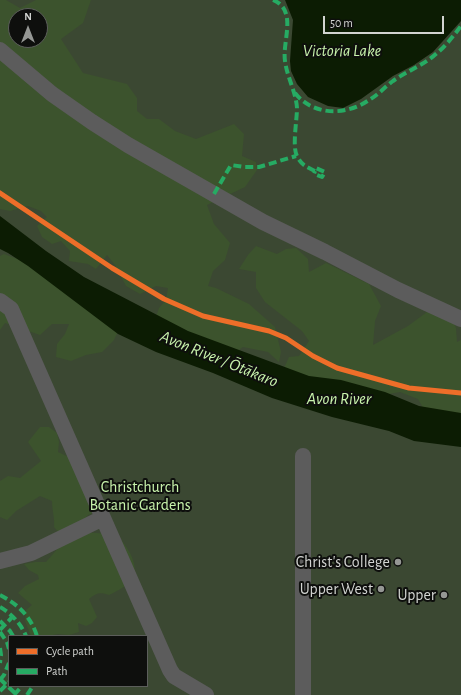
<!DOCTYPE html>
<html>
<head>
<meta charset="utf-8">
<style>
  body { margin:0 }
  #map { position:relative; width:461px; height:695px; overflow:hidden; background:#242523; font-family:"Alegreya Sans",sans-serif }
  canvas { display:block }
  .legend { position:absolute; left:8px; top:635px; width:140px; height:52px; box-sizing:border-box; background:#0e0f0d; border:1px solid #5c5e5b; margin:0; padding:5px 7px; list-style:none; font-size:12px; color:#d2d4d1 }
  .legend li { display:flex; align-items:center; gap:8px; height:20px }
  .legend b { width:20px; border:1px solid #5c5e5b }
  .north { position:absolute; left:8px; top:8px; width:40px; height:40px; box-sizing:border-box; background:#0e0f0d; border:1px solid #5c5e5b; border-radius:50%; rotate:0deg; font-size:11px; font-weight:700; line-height:16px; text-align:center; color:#d2d4d1 }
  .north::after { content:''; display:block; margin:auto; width:14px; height:18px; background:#959794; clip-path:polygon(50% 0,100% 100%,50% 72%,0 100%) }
  .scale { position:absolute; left:323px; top:16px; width:121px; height:18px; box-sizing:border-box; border:2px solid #d2d4d1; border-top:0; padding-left:5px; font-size:12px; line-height:14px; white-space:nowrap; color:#d2d4d1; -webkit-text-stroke:3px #0e0f0d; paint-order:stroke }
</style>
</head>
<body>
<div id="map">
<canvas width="461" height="695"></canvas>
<ul class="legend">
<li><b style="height:5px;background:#ee6e29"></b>Cycle path</li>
<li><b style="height:5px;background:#26ab63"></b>Path</li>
</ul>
<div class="north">N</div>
<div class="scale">50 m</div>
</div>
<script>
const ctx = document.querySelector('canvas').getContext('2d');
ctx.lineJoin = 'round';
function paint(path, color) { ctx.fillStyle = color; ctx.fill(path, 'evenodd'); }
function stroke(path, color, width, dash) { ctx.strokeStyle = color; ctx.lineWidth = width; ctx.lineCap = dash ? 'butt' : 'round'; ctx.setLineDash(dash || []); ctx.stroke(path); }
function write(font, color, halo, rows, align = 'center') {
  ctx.font = font + ' "Alegreya Sans",sans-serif'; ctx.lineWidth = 4; ctx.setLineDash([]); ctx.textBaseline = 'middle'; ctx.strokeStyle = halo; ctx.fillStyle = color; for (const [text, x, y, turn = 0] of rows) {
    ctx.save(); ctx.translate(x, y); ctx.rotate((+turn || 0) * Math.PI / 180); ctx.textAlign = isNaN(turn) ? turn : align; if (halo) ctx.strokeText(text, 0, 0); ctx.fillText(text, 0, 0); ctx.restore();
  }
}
paint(new Path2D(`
  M 0,0 L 461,0 L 461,695 L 0,695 ZM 16,16 L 40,16 L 40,40 L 16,40 ZM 9,636 L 147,636 L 147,686 L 9,686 Z`), '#3b4832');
paint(new Path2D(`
  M 0,0 L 6,0 L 20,8 L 36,0 L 91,0 L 83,23 L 61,39 L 83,73 L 127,84 L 137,98 L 137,111 L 147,119 L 159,119 L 175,131 L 196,139 L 234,124 L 244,134 L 242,156 L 256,162 L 257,170 L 245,187 L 207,205 L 214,224 L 230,243 L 225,260 L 213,271 L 208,286 L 216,288 L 249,304 L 275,327 L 281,352 L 279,362 L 268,352 L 243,347 L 227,358 L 155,320 L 159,308 L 166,300 L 168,288 L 156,286 L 140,294 L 126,286 L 115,265 L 107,255 L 96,269 L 88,264 L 69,261 L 70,251 L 61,241 L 52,244 L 42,237 L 37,226 L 47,217 L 41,211 L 28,206 L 10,211 L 0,209 ZM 16,16 L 40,16 L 40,40 L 16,40 Z
  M 256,246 L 277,254 L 286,249 L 296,248 L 308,259 L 309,272 L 326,263 L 369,284 L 381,306 L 375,321 L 373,345 L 408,326 L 427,312 L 450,315 L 456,328 L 457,342 L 461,340 L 461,437 L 425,411 L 418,399 L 400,392 L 376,396 L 281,375 L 289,357 L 299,356 L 309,341 L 302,331 L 265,302 L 256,288 L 256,272 L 239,269 L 248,255 Z
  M 4,254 L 28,263 L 121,325 L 114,340 L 102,352 L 86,355 L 71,361 L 56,357 L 57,344 L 65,334 L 69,324 L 52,324 L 40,335 L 5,323 L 0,330 L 0,256 Z
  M 40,427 L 49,427 L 57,433 L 59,442 L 58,452 L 73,459 L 98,511 L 88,515 L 76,528 L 62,536 L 54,527 C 55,518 52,511 52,501 L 40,496 L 16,511 L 7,520 L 0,517 L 0,481 L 8,476 L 20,478 L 41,461 L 28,442 Z
  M 79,532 C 90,533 103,532 113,536 C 123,539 125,545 130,553 C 142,577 130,585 109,595 C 100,592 96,593 89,599 L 97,617 L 92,623 L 86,626 L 78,623 L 79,632 L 69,635 L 58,634 L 47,636 L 31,636 L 25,621 L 26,610 L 32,605 L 18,593 L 25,586 L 39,579 L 38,575 L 29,570 L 24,564 L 35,562 L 46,562 L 67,538 Z`), '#3c532d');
paint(new Path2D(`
  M 285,0 L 461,0 L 461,21 L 433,52 L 414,65 L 393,76 L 361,99 L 343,108 L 328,106 L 308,97 L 297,84 L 291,71 L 290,61 L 293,20 Z
  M 0,216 L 46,251 L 84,277 L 188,331 L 309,376 L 341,380 L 385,392 L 419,406 L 461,413 L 461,447 L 414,441 L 389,431 L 332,417 L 272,398 L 213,373 L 156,352 L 118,334 L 28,266 L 8,253 L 0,249 Z`), '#0c1c03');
stroke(new Path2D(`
  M 0,50 L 52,94 L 92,122 L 128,145 L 263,222 L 325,252 L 398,290 L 461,319
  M 0,301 L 11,309 L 170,670 L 174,676 L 206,695
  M 303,456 L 303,695
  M 0,561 L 31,553 L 103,518`), '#5c5c5c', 16);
stroke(new Path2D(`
  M 273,0 C 298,10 282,41 285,61 C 287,77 296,92 297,108 C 297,120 292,147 297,156 C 301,165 307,167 315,171 L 316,168 L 325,172 L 322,177 L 314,174 L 315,171
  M 295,93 C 313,116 346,116 369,100 C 378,95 385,87 393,81 C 407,71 424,65 437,53 C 446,46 454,35 461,26
  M 214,194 L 231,165 L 244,167 L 259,167 L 296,156
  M 0,595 C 18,604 31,617 37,636
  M 0,607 C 12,614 21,624 26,636
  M 0,621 L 10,631 L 13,636
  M 0,630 L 16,613
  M 0,632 L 7,642 L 9,649
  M 0,648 L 1,655 L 0,663
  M 0,679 L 17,695
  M 0,680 L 4,675 L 9,663
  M 0,691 L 9,682
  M 14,695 L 22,686
  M 27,695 L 33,686`), '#26ab63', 4, [8, 4]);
stroke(new Path2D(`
  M 0,193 L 112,268 L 164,299 L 203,316 L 269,331 L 286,338 L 313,356 L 337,368 L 409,388 L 461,393`), '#ee6e29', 5);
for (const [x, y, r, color] of [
  [398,562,4,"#959794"],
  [381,589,4,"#959794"],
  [444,595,4,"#959794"]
]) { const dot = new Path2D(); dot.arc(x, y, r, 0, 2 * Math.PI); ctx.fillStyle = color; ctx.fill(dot); stroke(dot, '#0e0f0d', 1.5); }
write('16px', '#c7f2ab', '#0e0f0d', [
  ["Christchurch",140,487],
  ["Botanic Gardens",140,505]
]);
write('16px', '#d2d4d1', '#0e0f0d', [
  ["Christ's College",390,562],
  ["Upper West",373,589],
  ["Upper",436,595]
], 'right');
write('italic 17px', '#c9f4ad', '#0e0f0d', [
  ["Victoria Lake",342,51],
  ["Avon River / Ōtākaro",219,359,22],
  ["Avon River",339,399]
]);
</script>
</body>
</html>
